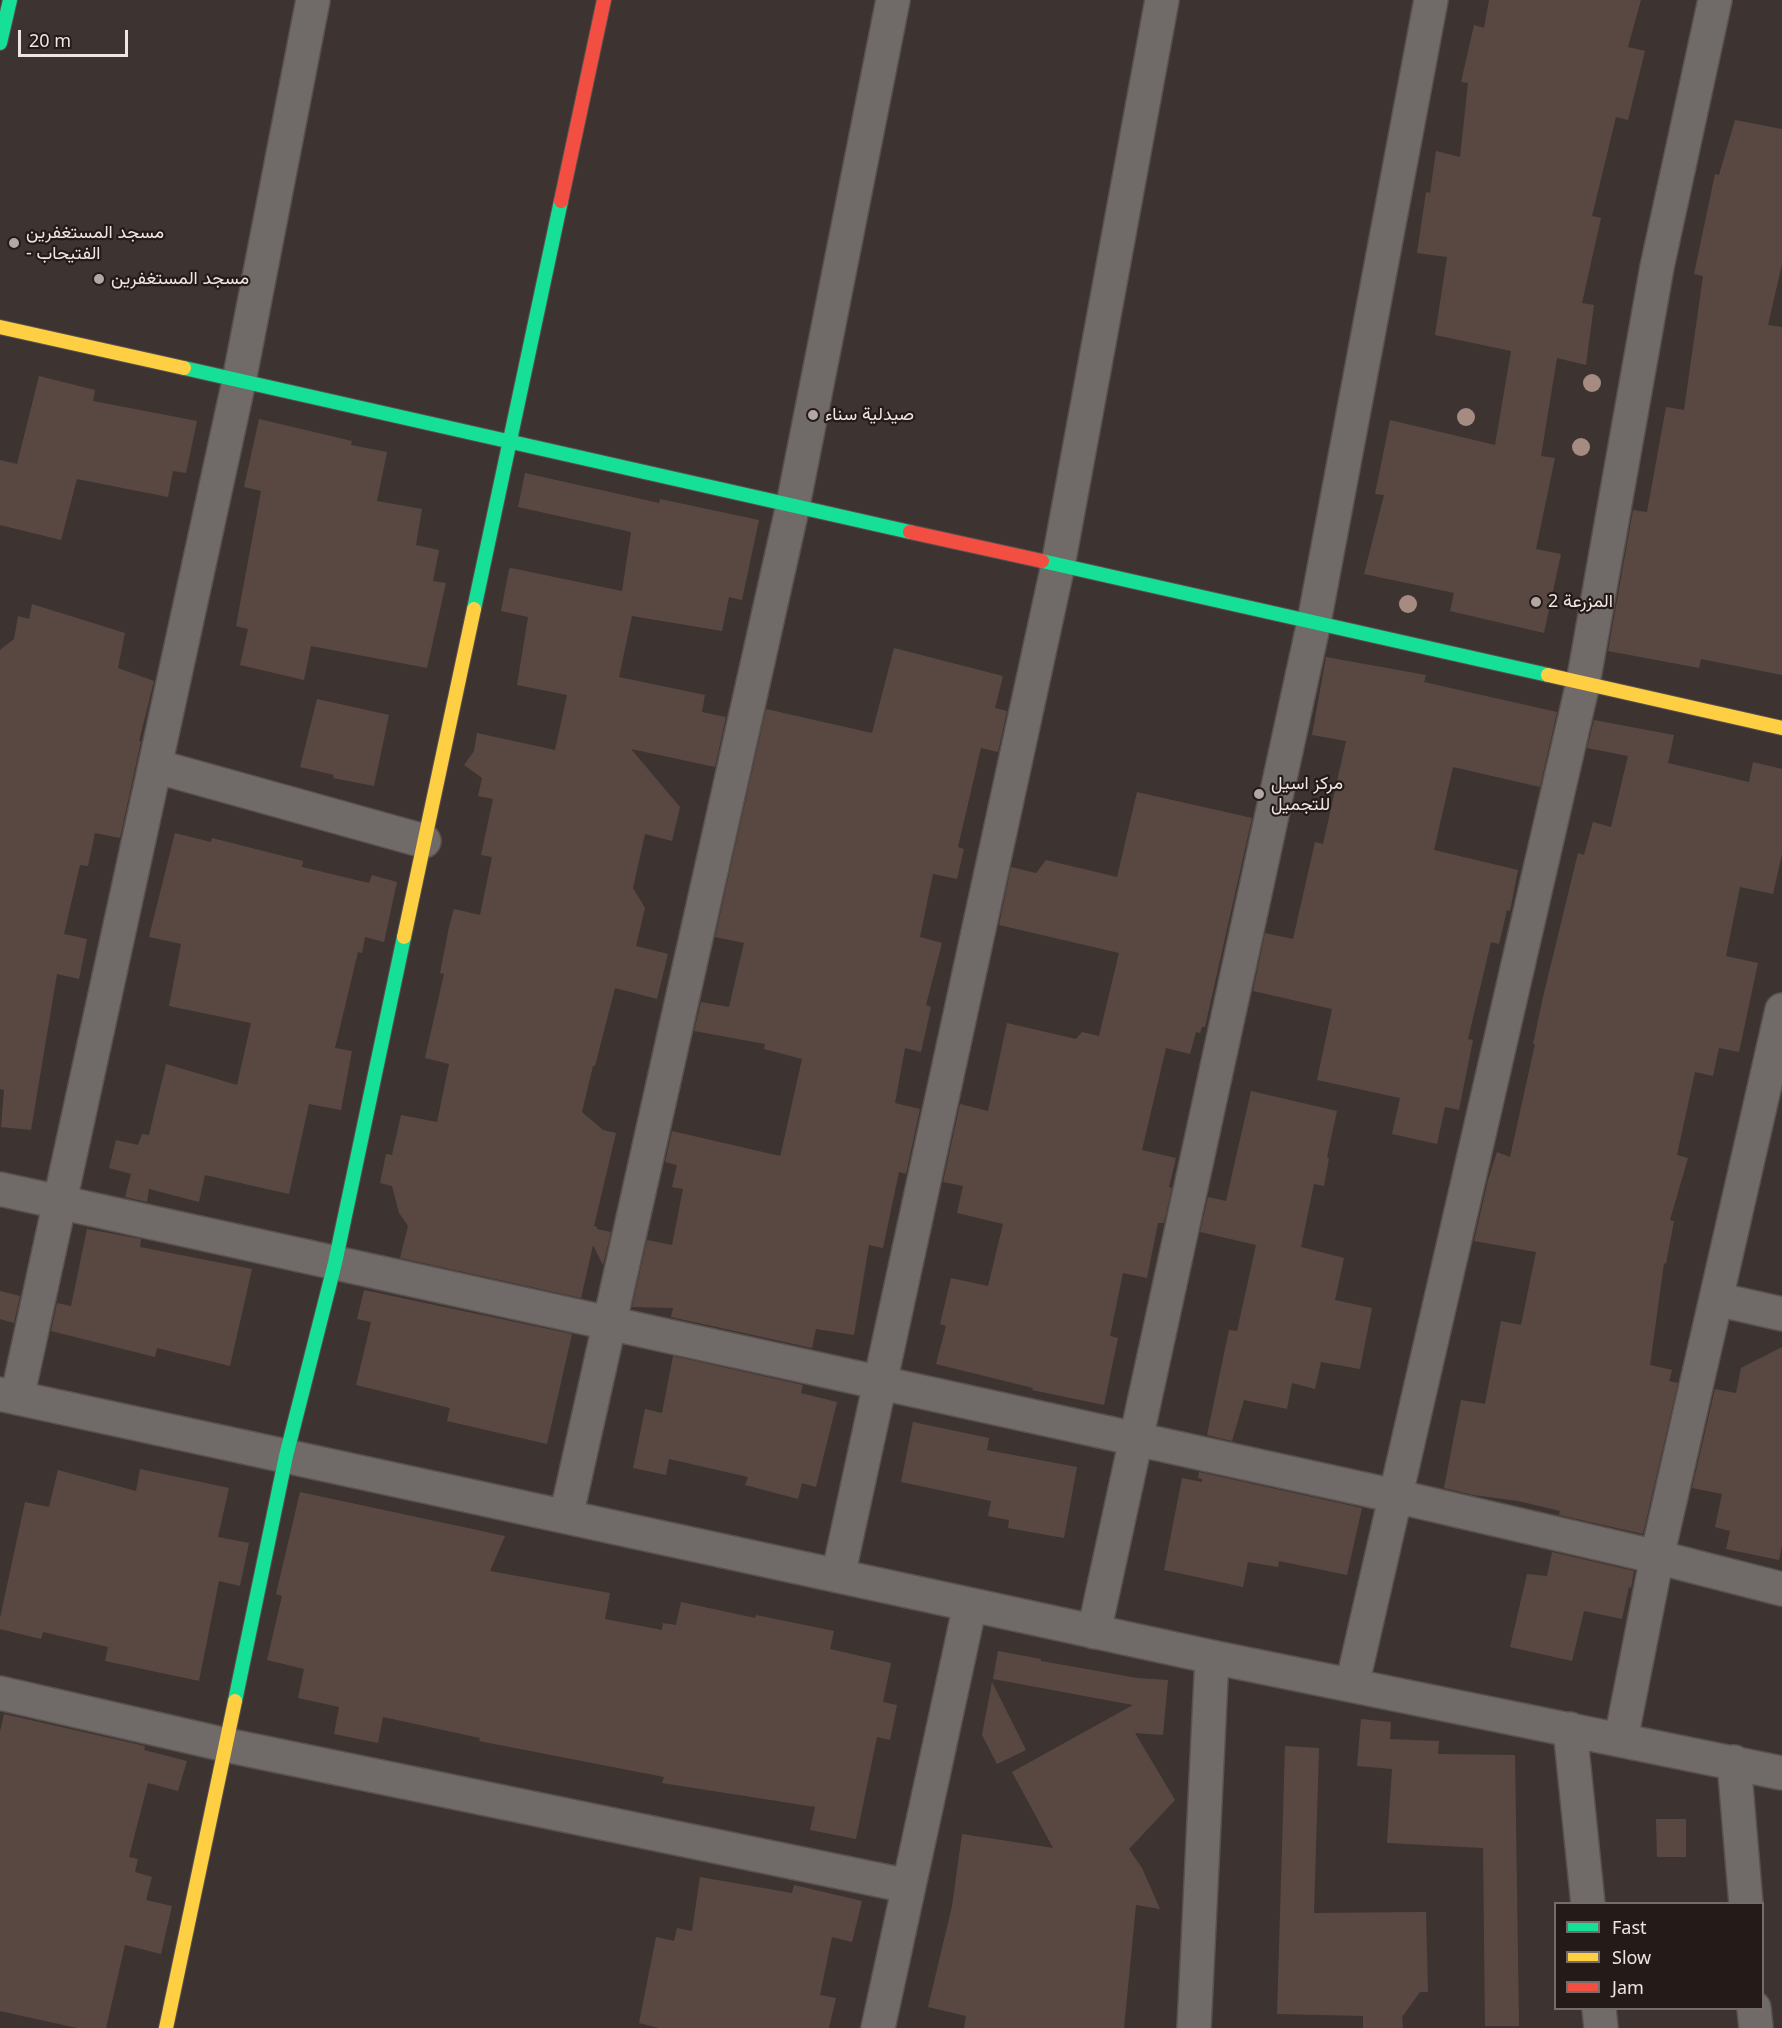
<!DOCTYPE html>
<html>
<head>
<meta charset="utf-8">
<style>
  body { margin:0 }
  #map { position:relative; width:1782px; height:2028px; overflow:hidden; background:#3d3431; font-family:"Noto Sans",sans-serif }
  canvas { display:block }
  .legend { position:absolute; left:1554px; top:1902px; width:210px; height:108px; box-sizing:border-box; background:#241b19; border:2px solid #766c69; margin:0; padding:8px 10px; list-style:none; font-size:18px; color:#f1e5e1 }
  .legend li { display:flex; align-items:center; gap:12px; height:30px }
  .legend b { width:30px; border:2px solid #766c69 }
  .scale { position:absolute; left:18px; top:30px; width:110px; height:27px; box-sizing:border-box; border:3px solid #f1e5e1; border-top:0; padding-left:8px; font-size:18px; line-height:21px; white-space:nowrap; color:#f1e5e1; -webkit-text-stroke:4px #241b19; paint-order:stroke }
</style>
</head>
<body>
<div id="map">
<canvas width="1782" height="2028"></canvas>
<ul class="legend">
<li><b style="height:8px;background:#16e098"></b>Fast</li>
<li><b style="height:8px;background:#ffcf43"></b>Slow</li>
<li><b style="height:8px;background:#f24e42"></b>Jam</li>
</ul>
<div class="scale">20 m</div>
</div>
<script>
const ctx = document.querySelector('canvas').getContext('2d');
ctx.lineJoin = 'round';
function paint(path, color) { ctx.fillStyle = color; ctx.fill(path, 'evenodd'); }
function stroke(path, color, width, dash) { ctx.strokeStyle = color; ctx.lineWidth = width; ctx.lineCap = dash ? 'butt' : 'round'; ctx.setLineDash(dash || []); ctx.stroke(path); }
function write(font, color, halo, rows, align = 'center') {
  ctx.font = font + ' "Noto Sans",Vazirmatn,sans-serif'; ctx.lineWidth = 4.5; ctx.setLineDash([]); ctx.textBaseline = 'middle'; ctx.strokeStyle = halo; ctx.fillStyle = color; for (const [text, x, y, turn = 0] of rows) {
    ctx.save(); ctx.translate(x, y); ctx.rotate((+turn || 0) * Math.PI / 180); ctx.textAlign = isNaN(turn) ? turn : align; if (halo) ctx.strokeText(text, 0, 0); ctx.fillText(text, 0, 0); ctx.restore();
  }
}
paint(new Path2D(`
  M 1489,0 L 1641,0 L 1628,47 L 1645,51 L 1628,120 L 1616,117 L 1592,216 L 1601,218 L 1582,303 L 1594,305 L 1586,365 L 1557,358 L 1541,456 L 1555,458 L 1536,549 L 1561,554 L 1544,633 L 1450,611 L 1454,593 L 1364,574 L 1384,495 L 1375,494 L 1390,420 L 1495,445 L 1511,351 L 1435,335 L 1447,257 L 1417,253 L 1426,192 L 1430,193 L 1436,151 L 1460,157 L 1468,83 L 1461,82 L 1474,25 L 1484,28 Z
  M 1735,120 L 1782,129 L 1782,264 L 1768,325 L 1782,327 L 1782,675 L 1701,659 L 1699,668 L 1608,651 L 1633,510 L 1647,512 L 1666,407 L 1684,410 L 1703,276 L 1694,274 L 1715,174 L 1719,175 Z
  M 39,376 L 95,390 L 93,401 L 197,421 L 186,473 L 173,471 L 168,497 L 77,479 L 61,540 L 0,525 L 0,460 L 17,464 Z
  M 259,419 L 352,441 L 351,445 L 387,452 L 377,501 L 422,509 L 416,545 L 439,550 L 433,581 L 446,583 L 427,668 L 311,646 L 304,680 L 240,665 L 248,629 L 236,626 L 261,491 L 244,487 Z
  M 525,473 L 659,503 L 660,499 L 759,520 L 742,600 L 729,597 L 722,631 L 632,616 L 619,677 L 705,695 L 702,712 L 726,717 L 715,767 L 631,749 L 680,807 L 672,841 L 645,834 L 633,888 L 645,908 L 636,946 L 668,954 L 657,999 L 615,988 L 595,1066 L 593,1066 L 582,1112 L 603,1130 L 616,1133 L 594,1226 L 597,1227 L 597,1229 L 611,1232 L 603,1265 L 593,1245 L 581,1298 L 400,1258 L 408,1226 L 399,1213 L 392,1186 L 380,1183 L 386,1154 L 392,1155 L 401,1115 L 437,1122 L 449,1064 L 425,1058 L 444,974 L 440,973 L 449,927 L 454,909 L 480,915 L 492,857 L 481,855 L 493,799 L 478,796 L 482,778 L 464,765 L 474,751 L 477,733 L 555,750 L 567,695 L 517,685 L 528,617 L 501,611 L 509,569 L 511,568 L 622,591 L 631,532 L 518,507 Z
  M 32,604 L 125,633 L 118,668 L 154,681 L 139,741 L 141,741 L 120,838 L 95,833 L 88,866 L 80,865 L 64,934 L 87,939 L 79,979 L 57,974 L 31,1130 L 1,1127 L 4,1090 L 0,1089 L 0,650 L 14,639 L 18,616 L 29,619 Z
  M 894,648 L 1003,676 L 995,708 L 1007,711 L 998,752 L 981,748 L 958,847 L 964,849 L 957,879 L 933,874 L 920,937 L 942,943 L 926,1005 L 931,1007 L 921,1052 L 905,1048 L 895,1103 L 920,1109 L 906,1174 L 899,1172 L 883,1248 L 869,1245 L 854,1335 L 816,1329 L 812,1348 L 671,1317 L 673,1308 L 632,1307 L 647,1240 L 672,1245 L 683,1189 L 672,1187 L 677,1165 L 665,1162 L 672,1131 L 780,1156 L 781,1153 L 802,1059 L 764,1049 L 765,1044 L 694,1031 L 701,1002 L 729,1007 L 744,943 L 715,937 L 766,709 L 872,733 Z
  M 1326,657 L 1426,675 L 1424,682 L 1557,712 L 1540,787 L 1453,767 L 1434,850 L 1518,870 L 1510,911 L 1507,910 L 1499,944 L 1491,942 L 1468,1039 L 1473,1040 L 1459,1110 L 1445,1107 L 1437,1144 L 1392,1134 L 1400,1098 L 1317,1080 L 1332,1009 L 1253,991 L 1265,933 L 1293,939 L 1315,842 L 1323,844 L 1346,741 L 1312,735 Z
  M 317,699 L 389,715 L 374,786 L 333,778 L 334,775 L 300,767 Z
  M 1594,720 L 1674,735 L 1668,763 L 1749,782 L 1753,762 L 1782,769 L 1782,854 L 1773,894 L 1740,887 L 1726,956 L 1758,963 L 1739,1052 L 1719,1048 L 1713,1076 L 1695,1072 L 1677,1155 L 1688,1158 L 1670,1220 L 1674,1221 L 1666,1264 L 1664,1263 L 1650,1365 L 1672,1370 L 1669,1381 L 1678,1383 L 1643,1534 L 1559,1515 L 1560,1511 L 1518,1501 L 1473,1495 L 1444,1488 L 1461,1400 L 1485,1404 L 1501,1321 L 1521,1325 L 1536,1252 L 1474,1241 L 1488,1180 L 1497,1152 L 1510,1157 L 1535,1044 L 1533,1044 L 1543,997 L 1578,853 L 1584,855 L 1593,822 L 1611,827 L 1628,756 L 1587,748 Z
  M 1137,792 L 1252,818 L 1205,1027 L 1202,1027 L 1200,1033 L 1196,1032 L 1190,1054 L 1166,1048 L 1142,1150 L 1176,1158 L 1169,1187 L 1172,1188 L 1164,1223 L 1158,1223 L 1147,1278 L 1123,1273 L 1110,1336 L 1118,1338 L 1104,1405 L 1032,1390 L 1033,1388 L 936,1364 L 946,1326 L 940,1324 L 951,1278 L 988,1286 L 1003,1224 L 957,1213 L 963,1186 L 943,1182 L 960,1104 L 988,1111 L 1007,1023 L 1076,1039 L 1082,1032 L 1099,1036 L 1119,953 L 999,925 L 1011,867 L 1036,873 L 1046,860 L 1117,877 Z
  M 175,833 L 211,842 L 212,838 L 303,861 L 302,867 L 369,883 L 372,875 L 397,882 L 384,942 L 365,937 L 362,953 L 358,952 L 335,1048 L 352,1051 L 341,1110 L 309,1104 L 289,1194 L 205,1175 L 199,1202 L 149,1189 L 147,1202 L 125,1197 L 131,1174 L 109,1168 L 116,1140 L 138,1145 L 142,1134 L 149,1135 L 166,1064 L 237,1085 L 251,1023 L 169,1006 L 181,944 L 149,937 Z
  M 1251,1091 L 1337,1111 L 1327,1157 L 1329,1158 L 1324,1186 L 1314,1184 L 1301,1247 L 1344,1258 L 1335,1300 L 1372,1308 L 1360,1369 L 1321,1362 L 1315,1389 L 1292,1383 L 1287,1409 L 1244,1400 L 1232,1441 L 1207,1435 L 1229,1330 L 1237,1331 L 1256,1245 L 1200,1232 L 1208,1197 L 1226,1201 Z
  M 87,1229 L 141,1239 L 140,1247 L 252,1269 L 230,1366 L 157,1348 L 155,1357 L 51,1331 L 57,1303 L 71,1306 Z
  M 364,1290 L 572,1334 L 547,1444 L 447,1421 L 450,1408 L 356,1385 L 371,1322 L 357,1319 Z
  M 0,1291 L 20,1296 L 14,1323 L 0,1319 Z
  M 1782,1347 L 1782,1545 L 1779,1560 L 1726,1549 L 1730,1531 L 1715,1527 L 1722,1494 L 1692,1488 L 1715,1389 L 1736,1393 L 1741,1368 Z
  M 673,1356 L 803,1385 L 801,1393 L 837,1402 L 816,1487 L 802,1483 L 798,1499 L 745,1485 L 748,1477 L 669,1459 L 666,1475 L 633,1468 L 645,1409 L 662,1413 Z
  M 913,1422 L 989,1438 L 987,1450 L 1077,1467 L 1064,1538 L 1008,1528 L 1009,1520 L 988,1516 L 991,1501 L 901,1482 Z
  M 140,1469 L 229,1488 L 218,1537 L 249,1543 L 240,1586 L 219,1581 L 199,1681 L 105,1661 L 108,1647 L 43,1632 L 41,1639 L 0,1629 L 0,1618 L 25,1502 L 49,1507 L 58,1470 L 136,1491 Z
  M 1199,1472 L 1362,1508 L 1347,1575 L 1279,1561 L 1278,1567 L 1248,1562 L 1243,1587 L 1164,1570 L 1182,1478 L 1202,1482 L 1202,1479 L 1198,1478 Z
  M 300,1492 L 505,1536 L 490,1571 L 610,1593 L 605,1619 L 662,1630 L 663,1623 L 676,1625 L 681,1602 L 755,1618 L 756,1615 L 834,1631 L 830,1649 L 891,1663 L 883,1702 L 897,1705 L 890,1740 L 877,1737 L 856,1839 L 810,1830 L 815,1807 L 662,1783 L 664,1777 L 479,1741 L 480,1738 L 383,1717 L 378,1743 L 334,1734 L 339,1707 L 298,1698 L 304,1669 L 267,1660 L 282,1596 L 276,1594 Z
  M 1552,1552 L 1634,1571 L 1631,1588 L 1629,1587 L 1622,1619 L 1584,1611 L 1572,1661 L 1510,1647 L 1527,1574 L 1547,1576 Z
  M 998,1651 L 1041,1659 L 1041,1661 L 1137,1678 L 1168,1680 L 1163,1735 L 1135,1733 L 1175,1800 L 1129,1849 L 1142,1868 L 1160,1909 L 1136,1905 L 1124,2028 L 964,2028 L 966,2016 L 928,2007 L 952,1906 L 962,1834 L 1053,1848 L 1012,1772 L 1133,1705 L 993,1679 Z
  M 992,1682 L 1026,1750 L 997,1764 L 982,1735 Z
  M 4,1714 L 145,1746 L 144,1750 L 187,1761 L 178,1791 L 148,1783 L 129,1857 L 138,1859 L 135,1872 L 152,1877 L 146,1900 L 172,1906 L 161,1954 L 125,1945 L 106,2028 L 77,2028 L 0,2011 L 0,1732 Z
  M 1361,1719 L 1391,1722 L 1390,1739 L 1439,1741 L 1438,1754 L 1515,1755 L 1519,2026 L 1485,2026 L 1483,1848 L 1387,1843 L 1392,1769 L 1357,1766 Z
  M 1285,1746 L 1319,1748 L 1314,1913 L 1426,1912 L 1428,1992 L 1420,1992 L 1402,2017 L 1403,2028 L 1363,2028 L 1363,2016 L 1277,2014 Z
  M 1656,1819 L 1686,1819 L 1686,1857 L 1657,1857 Z
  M 700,1877 L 792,1893 L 794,1885 L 862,1901 L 852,1942 L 832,1937 L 820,1995 L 836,1998 L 829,2028 L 659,2028 L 639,2023 L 656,1937 L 674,1941 L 677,1928 L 692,1931 Z`), '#594842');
const street = new Path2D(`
  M 155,766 L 424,841
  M 0,1189 L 1395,1496 L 1657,1557 L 1782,1589
  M 1716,1299 L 1782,1314
  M 0,1394 L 1212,1657 L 1782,1773
  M 17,1398 L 239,381 L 313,0
  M 566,1517 L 793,505 L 893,0
  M 838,1576 L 1058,565 L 1162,0
  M 1094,1632 L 1314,622 L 1431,0
  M 1352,1685 L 1583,683 L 1657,267 L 1715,0
  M 0,1693 L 226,1745 L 908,1886
  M 1570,1729 L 1588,1904
  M 1621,1739 L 1657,1557 L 1782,1010
  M 1734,1762 L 1746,1904
  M 1599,2008 L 1601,2028
  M 1754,2008 L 1756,2028
  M 878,2028 L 970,1605
  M 1194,2028 L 1212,1657`);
const fast = new Path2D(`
  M 0,43 L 10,0
  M 184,368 L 910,532
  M 1042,561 L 1548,675
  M 474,609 L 561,201
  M 235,1701 L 286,1456 L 335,1263 L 404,937`);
const slow = new Path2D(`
  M 0,327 L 184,368
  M 1548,675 L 1782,728
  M 404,937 L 474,609
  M 166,2028 L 235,1701`);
const jam = new Path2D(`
  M 561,201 L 604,0
  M 910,532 L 1042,561`);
stroke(street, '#59514e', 36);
stroke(fast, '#59514e', 16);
stroke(slow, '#59514e', 16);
stroke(jam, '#59514e', 16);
stroke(street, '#706b69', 33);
stroke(fast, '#16e098', 14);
stroke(slow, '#ffcf43', 14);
stroke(jam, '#f24e42', 14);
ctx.fillStyle = '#a68b81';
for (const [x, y] of [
  [1592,383],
  [1466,417],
  [1581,447],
  [1408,604]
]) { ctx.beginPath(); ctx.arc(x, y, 9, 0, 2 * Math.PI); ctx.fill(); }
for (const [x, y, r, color] of [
  [14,243,6,"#b2a7a3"],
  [99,279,6,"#b2a7a3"],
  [813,415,6,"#b2a7a3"],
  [1536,602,6,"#b2a7a3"],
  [1259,794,6,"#b2a7a3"]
]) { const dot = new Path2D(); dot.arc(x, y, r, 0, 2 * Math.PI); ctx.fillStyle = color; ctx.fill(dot); stroke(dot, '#241b19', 2); }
write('18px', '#f1e5e1', '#241b19', [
  ["مسجد المستغفرين",26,233],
  ["- الفتيحاب",26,254],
  ["مسجد المستغفرين",111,279],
  ["صيدلية سناء",825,415],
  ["المزرعة 2",1548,602],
  ["مركز اسيل",1271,784],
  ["للتجميل",1271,805]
], 'left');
</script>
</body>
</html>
